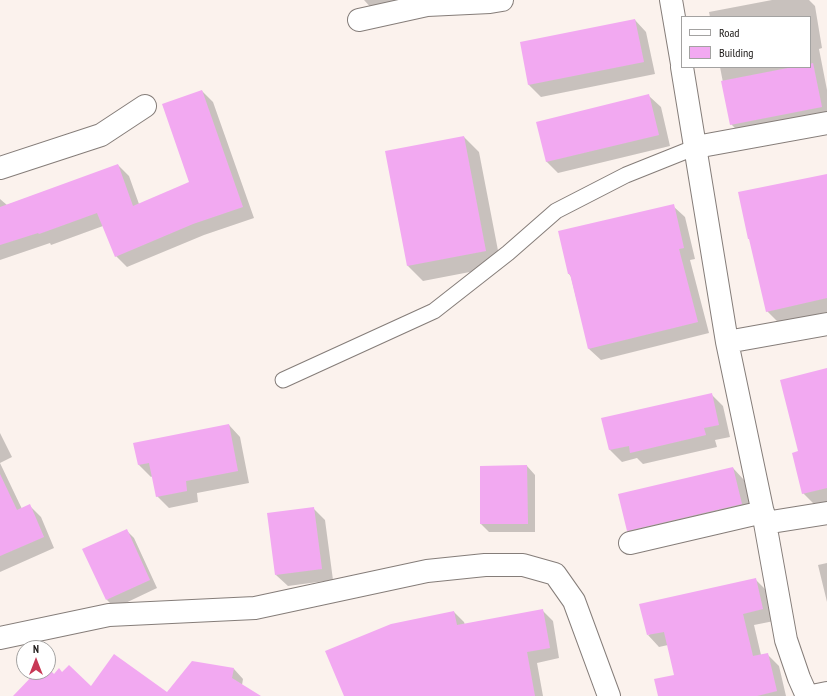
<!DOCTYPE html>
<html>
<head>
<meta charset="utf-8">
<style>
  body { margin:0 }
  #map { position:relative; width:827px; height:696px; overflow:hidden; background:#fbf2ed; font-family:"PT Sans Narrow",sans-serif }
  canvas { display:block }
  .legend { position:absolute; left:681px; top:16px; width:130px; height:52px; box-sizing:border-box; background:#fff; border:1px solid #a3a2a1; margin:0; padding:5px 7px; list-style:none; font-size:12px; color:#1a1715 }
  .legend li { display:flex; align-items:center; gap:8px; height:20px }
  .legend b { width:20px; border:1px solid #a3a2a1 }
  .north { position:absolute; left:16px; top:640px; width:40px; height:40px; box-sizing:border-box; background:#fff; border:1px solid #a3a2a1; border-radius:50%; rotate:0deg; font-size:11px; font-weight:700; line-height:16px; text-align:center; color:#1a1715 }
  .north::after { content:''; display:block; margin:auto; width:14px; height:18px; background:#c83855; clip-path:polygon(50% 0,100% 100%,50% 72%,0 100%) }
</style>
</head>
<body>
<div id="map">
<canvas width="827" height="696"></canvas>
<ul class="legend">
<li><b style="height:5px;background:#fff"></b>Road</li>
<li><b style="height:11px;background:#f2a9f1"></b>Building</li>
</ul>
<div class="north">N</div>
</div>
<script>
const ctx = document.querySelector('canvas').getContext('2d');
ctx.lineJoin = 'round';
function paint(path, color) { ctx.fillStyle = color; ctx.fill(path, 'evenodd'); }
function stroke(path, color, width, dash) { ctx.strokeStyle = color; ctx.lineWidth = width; ctx.lineCap = dash ? 'butt' : 'round'; ctx.setLineDash(dash || []); ctx.stroke(path); }
paint(new Path2D(`
  M 364,0 L 423,0 L 374,11 Z
  M 772,0 L 809,0 L 815,6 L 822,48 L 819,49 L 827,90 L 827,119 L 743,136 L 731,124 L 720,67 L 810,67 L 810,17 L 710,17 L 709,12 Z
  M 635,20 L 646,32 L 655,74 L 541,97 L 529,85 L 521,43 Z
  M 202,91 L 213,102 L 254,218 L 204,235 L 127,267 L 116,256 L 103,226 L 51,245 L 50,243 L 0,260 L 0,199 L 7,205 L 118,165 L 129,176 L 139,204 L 191,183 Z
  M 649,96 L 661,107 L 670,146 L 558,173 L 546,161 Z
  M 464,137 L 479,152 L 501,266 L 423,281 L 408,266 L 386,152 Z
  M 827,175 L 827,312 L 779,323 L 767,311 L 751,241 L 749,239 Z
  M 673,206 L 685,217 L 695,259 L 690,260 L 709,333 L 601,360 L 589,349 L 571,277 L 569,274 Z
  M 827,369 L 827,502 L 815,505 L 803,493 L 799,452 Z
  M 711,394 L 723,406 L 730,437 L 715,440 L 717,447 L 643,464 L 637,458 L 622,462 L 610,450 L 603,419 Z
  M 229,425 L 240,437 L 249,483 L 197,493 L 198,502 L 169,508 L 157,496 L 153,476 L 151,477 L 139,465 L 135,444 Z
  M 0,433 L 12,457 L 0,463 Z
  M 0,463 L 22,509 L 30,506 L 41,517 L 54,548 L 0,572 Z
  M 527,466 L 535,475 L 535,532 L 489,532 L 481,524 L 481,467 Z
  M 733,468 L 744,480 L 753,516 L 639,542 L 627,531 Z
  M 313,508 L 325,520 L 333,580 L 288,586 L 276,575 Z
  M 126,530 L 134,538 L 157,588 L 115,608 L 107,600 Z
  M 827,563 L 827,602 L 818,565 Z
  M 755,579 L 767,591 L 774,621 L 754,625 L 761,655 L 767,654 L 779,666 L 786,696 L 659,696 L 675,676 L 668,645 L 659,647 L 648,635 Z
  M 542,610 L 553,621 L 559,658 L 537,663 L 543,696 L 345,696 L 454,612 L 464,622 L 465,625 Z
  M 234,669 L 243,679 L 242,685 L 259,696 L 29,696 L 37,672 L 48,672 L 48,670 L 54,675 L 62,673 L 91,687 L 168,694 Z`), '#0003');
paint(new Path2D(`
  M 635,19 L 644,62 L 528,85 L 520,42 Z
  M 813,63 L 822,107 L 730,125 L 721,81 L 793,67 L 810,67 L 810,64 Z
  M 202,90 L 243,207 L 193,224 L 115,257 L 97,213 L 39,234 L 38,233 L 0,245 L 0,207 L 118,164 L 133,206 L 189,182 L 162,104 Z
  M 649,94 L 659,135 L 546,162 L 536,122 Z
  M 464,136 L 486,251 L 407,266 L 385,151 Z
  M 827,174 L 827,298 L 766,312 L 749,239 L 748,239 L 738,192 Z
  M 674,204 L 684,248 L 679,249 L 698,322 L 588,349 L 570,274 L 568,274 L 558,231 Z
  M 827,368 L 827,488 L 802,494 L 792,453 L 798,451 L 780,380 Z
  M 712,393 L 719,425 L 704,428 L 706,435 L 630,453 L 629,446 L 609,450 L 601,418 Z
  M 229,424 L 238,471 L 186,481 L 187,491 L 156,497 L 149,463 L 138,465 L 133,443 Z
  M 527,465 L 528,524 L 480,524 L 480,466 Z
  M 733,467 L 742,504 L 627,531 L 618,494 Z
  M 0,474 L 17,510 L 30,504 L 44,537 L 0,556 Z
  M 314,507 L 322,569 L 275,575 L 267,513 Z
  M 127,529 L 150,580 L 106,600 L 82,549 Z
  M 756,578 L 763,609 L 743,614 L 753,656 L 768,653 L 777,691 L 757,696 L 658,696 L 654,679 L 674,675 L 664,632 L 647,635 L 639,604 Z
  M 543,609 L 550,648 L 527,652 L 535,696 L 344,696 L 325,651 L 391,624 L 454,611 L 457,625 Z
  M 114,654 L 167,692 L 192,661 L 234,668 L 232,678 L 261,696 L 13,696 L 36,672 L 52,672 L 54,674 L 59,668 L 62,672 L 69,665 L 91,686 Z`), '#f2a9f1');
const service = new Path2D(`
  M 283,380 L 434,311 L 508,253 L 556,211 L 626,175 L 696,147`);
const minor = new Path2D(`
  M 671,0 L 682,64
  M 359,20 L 427,5 L 490,2 L 502,0
  M 682,67 L 727,342 L 765,523 L 786,640 L 799,678 L 807,696
  M 696,147 L 827,123
  M 0,168 L 101,135 L 145,106
  M 727,342 L 827,324
  M 765,523 L 827,513
  M 630,543 L 763,512
  M 0,638 L 109,615 L 255,608 L 427,571 L 485,565 L 523,565 L 555,574 L 574,601 L 609,696
  M 812,696 L 827,693`);
stroke(service, '#857d79', 17);
stroke(minor, '#857d79', 24);
stroke(service, '#fff', 15);
stroke(minor, '#fff', 22);
</script>
</body>
</html>
